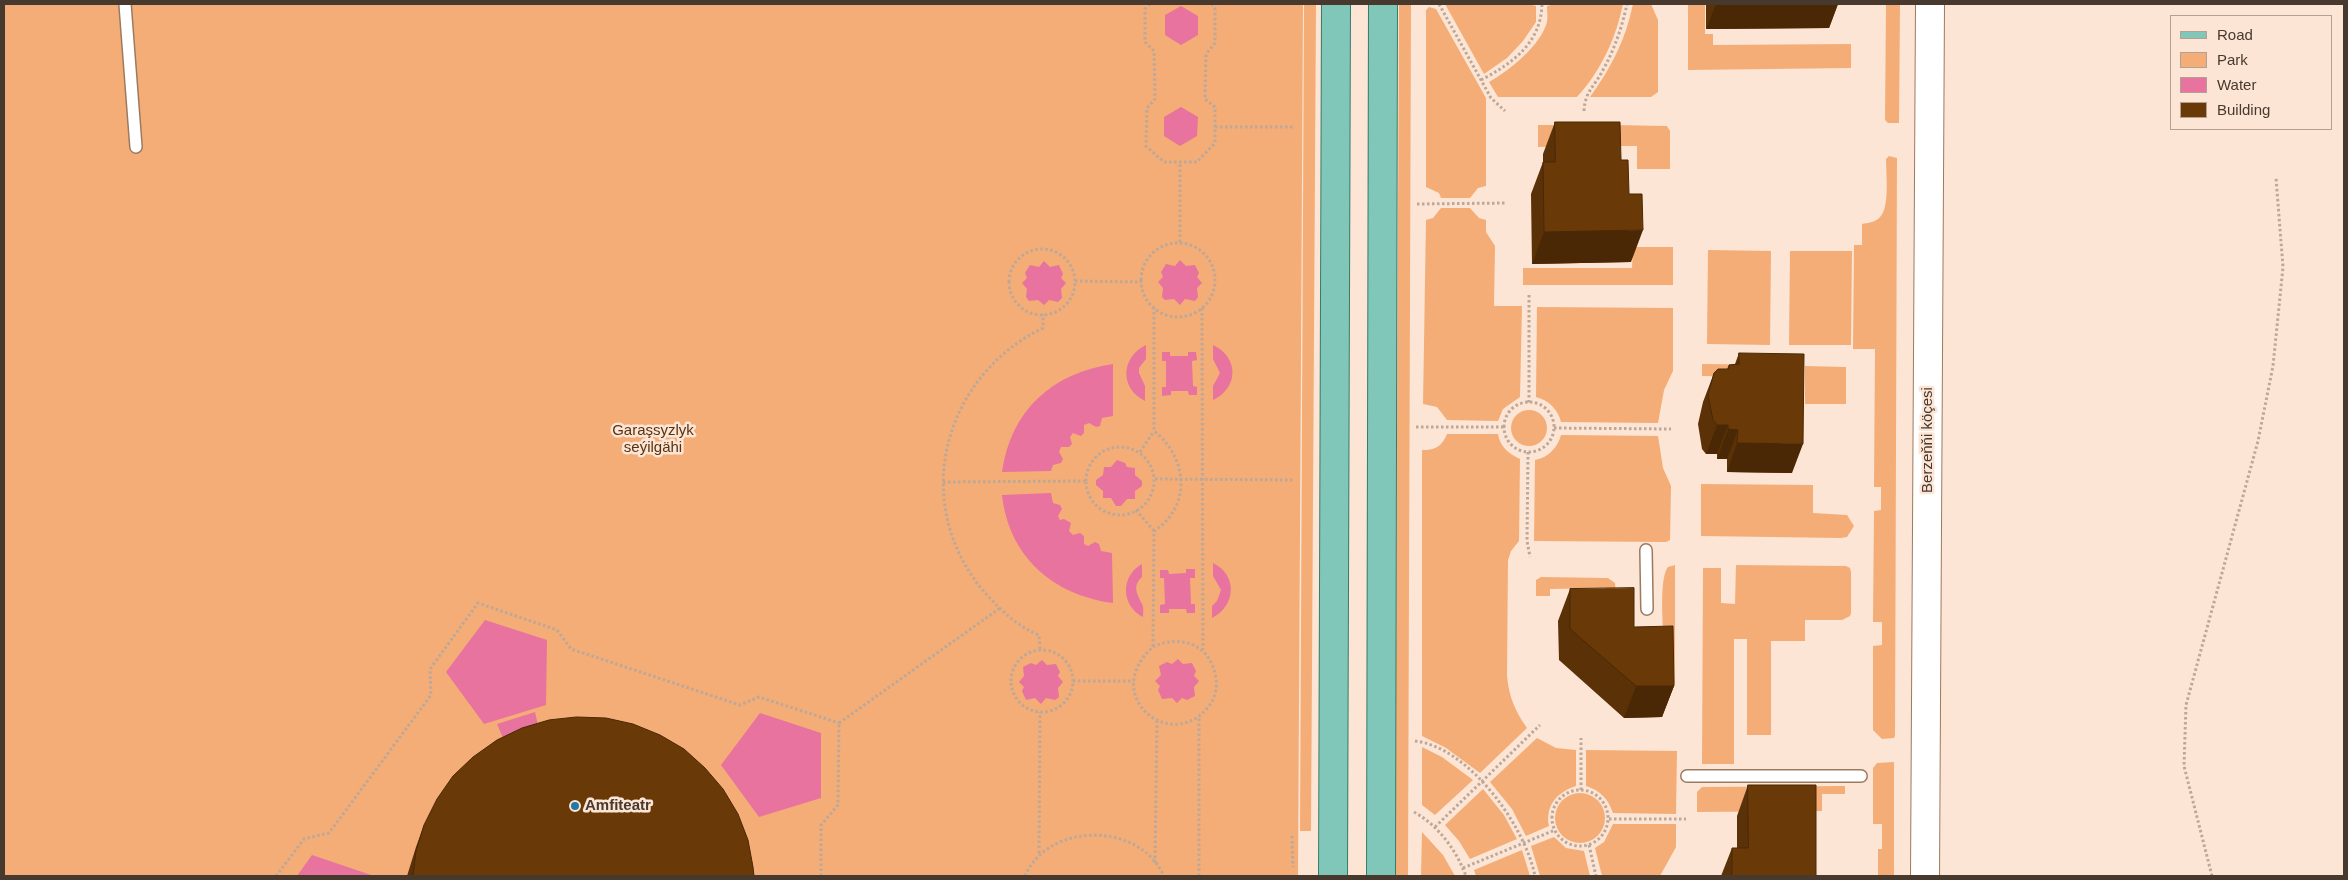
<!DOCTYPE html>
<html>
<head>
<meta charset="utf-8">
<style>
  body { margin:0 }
  #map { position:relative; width:2348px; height:880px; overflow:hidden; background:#fce5d4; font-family:Helvetica,sans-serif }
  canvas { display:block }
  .frame { position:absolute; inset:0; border:5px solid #48392e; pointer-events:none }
  .legend { position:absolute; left:2170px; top:15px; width:162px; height:115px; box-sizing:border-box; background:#fce5d4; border:1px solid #b4a092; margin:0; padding:6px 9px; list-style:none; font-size:15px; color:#48392e }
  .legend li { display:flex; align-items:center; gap:10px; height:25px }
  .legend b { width:25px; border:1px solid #b4a092 }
</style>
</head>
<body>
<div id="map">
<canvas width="2348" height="880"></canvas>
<div class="frame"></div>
<ul class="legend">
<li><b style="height:6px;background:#80c6b9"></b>Road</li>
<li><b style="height:14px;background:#f4ad77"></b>Park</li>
<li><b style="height:14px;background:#e7739e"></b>Water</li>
<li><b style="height:14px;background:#6a3908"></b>Building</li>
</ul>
</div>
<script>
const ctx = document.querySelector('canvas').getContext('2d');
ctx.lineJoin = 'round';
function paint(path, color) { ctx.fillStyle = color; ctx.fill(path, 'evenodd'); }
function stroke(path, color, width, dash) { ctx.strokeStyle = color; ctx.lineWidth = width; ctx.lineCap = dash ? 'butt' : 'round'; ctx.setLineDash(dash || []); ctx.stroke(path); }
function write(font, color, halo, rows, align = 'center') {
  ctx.font = font + ' Helvetica,sans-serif'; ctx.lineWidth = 5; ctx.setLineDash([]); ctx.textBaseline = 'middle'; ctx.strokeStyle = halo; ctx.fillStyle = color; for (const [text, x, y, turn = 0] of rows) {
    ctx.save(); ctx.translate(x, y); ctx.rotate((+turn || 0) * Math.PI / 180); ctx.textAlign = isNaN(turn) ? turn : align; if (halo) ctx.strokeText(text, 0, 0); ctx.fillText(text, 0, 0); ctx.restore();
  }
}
paint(new Path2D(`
  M 4,4 L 1303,4 L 1298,876 L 4,876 Z
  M 1304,4 L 1316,4 L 1311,831 L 1300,831 Z
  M 1399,4 L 1411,4 L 1408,876 L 1395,876 Z
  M 1445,4 L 1529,4 L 1536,6 L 1536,22 L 1523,41 L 1507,58 L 1484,74 Z
  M 1555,4 L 1623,4 C 1616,38 1601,71 1577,97 L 1498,97 L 1489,82 C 1509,71 1541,45 1547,22 C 1548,17 1547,11 1547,6 Z
  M 1633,4 L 1651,4 L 1658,20 L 1658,92 L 1651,97 L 1590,97 C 1611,68 1626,39 1633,4 Z
  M 1688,4 L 1705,4 L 1705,34 L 1713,34 L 1713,45 L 1851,44 L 1851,68 L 1688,70 Z
  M 1886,4 L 1900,4 L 1899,123 L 1888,123 L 1885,120 Z
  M 1429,7 L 1436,9 L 1486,98 L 1486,186 L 1478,188 L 1470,198 L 1441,198 L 1439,193 L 1426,187 L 1426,10 Z
  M 1538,125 L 1605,125 L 1605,146 L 1538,147 Z
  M 1614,125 L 1667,126 L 1670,131 L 1670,169 L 1637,169 L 1637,146 L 1614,146 Z
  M 1889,156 L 1897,158 L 1895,736 L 1894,738 L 1882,739 L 1873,730 L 1873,646 L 1882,645 L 1882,622 L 1873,622 L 1874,511 L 1881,510 L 1881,487 L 1874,487 L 1875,349 L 1853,349 L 1854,245 L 1862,245 L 1862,224 C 1868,223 1876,222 1880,217 C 1890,208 1886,172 1886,159 Z
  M 1441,208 L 1470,208 L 1479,218 L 1486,220 L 1486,232 L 1495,246 L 1494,306 L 1522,306 L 1520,397 L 1503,409 L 1498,421 L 1447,420 L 1437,407 L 1423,404 L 1426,220 L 1433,218 Z
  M 1633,247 L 1673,247 L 1673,285 L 1523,285 L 1523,268 L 1632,268 Z
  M 1708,250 L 1771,251 L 1770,345 L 1707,344 Z
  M 1790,251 L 1852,251 L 1851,345 L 1789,345 Z
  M 1537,307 L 1673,308 L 1673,371 L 1664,390 L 1658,423 L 1561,422 C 1558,409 1548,400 1536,397 Z
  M 1702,364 L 1799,365 L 1798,377 L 1702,376 Z
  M 1805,366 L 1846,367 L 1846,404 L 1805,404 Z
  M1511 428a18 18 0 1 1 36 0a18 18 0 1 1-36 0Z
  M 1447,434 L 1498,434 C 1500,447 1509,454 1520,459 L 1519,541 L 1511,551 L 1508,560 L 1507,676 C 1509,697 1515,711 1527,728 L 1480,773 L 1446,748 L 1422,736 L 1422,450 C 1435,451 1443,445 1447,434 Z
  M 1561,435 L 1658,436 L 1663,468 L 1671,486 L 1670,540 L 1666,542 L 1534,541 L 1535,460 C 1548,458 1558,447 1561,435 Z
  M 1701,484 L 1813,485 L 1813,513 L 1847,515 L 1854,526 L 1847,537 L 1841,538 L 1701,536 Z
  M 1675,565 L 1675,684 L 1668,684 C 1666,663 1656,582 1668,567 Z
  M 1736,565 L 1846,566 L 1850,568 L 1851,572 L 1851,613 L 1850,616 L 1842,620 L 1805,620 L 1805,641 L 1771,641 L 1771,735 L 1747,735 L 1747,639 L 1734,639 L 1734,764 L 1702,764 L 1703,568 L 1721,568 L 1721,603 L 1735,604 Z
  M 1541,577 L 1608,578 L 1615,583 L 1616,595 L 1605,588 L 1550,589 L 1550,596 L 1536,596 L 1536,580 Z
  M 1537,738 L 1556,748 L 1576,750 L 1576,786 C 1557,792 1545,806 1549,826 L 1526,836 L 1512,809 L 1490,782 Z
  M 1422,747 L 1442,757 L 1473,780 L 1435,815 L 1422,805 Z
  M 1586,750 L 1677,751 L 1676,814 L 1613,813 C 1608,799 1601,791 1586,786 Z
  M 1894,762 L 1894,876 L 1878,876 L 1878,849 L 1882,849 L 1882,824 L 1873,824 L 1873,768 L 1877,763 Z
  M 1845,786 L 1845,794 L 1822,794 L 1822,811 L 1697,812 L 1697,792 L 1702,787 Z
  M 1483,789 L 1504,815 L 1517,839 L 1470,859 L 1459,841 L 1445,825 Z
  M1555 818a25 25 0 1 1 50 0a25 25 0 1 1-50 0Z
  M 1613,824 L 1676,824 L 1676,847 L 1660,876 L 1602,876 L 1595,848 L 1604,842 Z
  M 1422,832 L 1443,855 L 1455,876 L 1421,876 Z
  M 1554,837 L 1566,848 L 1584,851 L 1590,876 L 1540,876 L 1531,846 Z
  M 1522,850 L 1530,876 L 1476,876 L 1474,870 Z`), '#f4ad77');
paint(new Path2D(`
  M 1181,6 L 1198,16 L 1198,35 L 1181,45 L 1165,35 L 1165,15 Z
  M 1181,107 L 1198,117 L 1197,136 L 1180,146 L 1164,136 L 1164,117 Z
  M 1180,260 L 1186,266 L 1195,265 L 1199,273 L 1197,277 L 1202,283 L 1197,288 L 1198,297 L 1195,301 L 1185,299 L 1180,305 L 1174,299 L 1165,300 L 1162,297 L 1163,288 L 1158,282 L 1163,277 L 1161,272 L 1166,264 L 1175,266 Z
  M 1044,261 L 1050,267 L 1059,265 L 1063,274 L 1061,278 L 1066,283 L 1061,289 L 1062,298 L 1058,302 L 1049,300 L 1044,305 L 1038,300 L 1029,301 L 1026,297 L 1027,289 L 1022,283 L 1027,278 L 1025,273 L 1030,265 L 1039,267 Z
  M 1146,345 L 1146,359 L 1139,368 L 1139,373 L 1145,386 L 1145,401 C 1119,388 1121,357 1146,345 Z
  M 1213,345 C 1239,357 1239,388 1213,400 L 1213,386 L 1220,373 L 1213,359 Z
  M 1162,352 L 1170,352 L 1170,356 L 1188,356 L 1188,352 L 1196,352 L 1197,360 L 1192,361 L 1193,386 L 1197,387 L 1197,395 L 1189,395 L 1188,391 L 1171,391 L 1171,395 L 1162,396 L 1162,387 L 1166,387 L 1166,361 L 1162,361 Z
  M 1113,364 L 1113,416 L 1102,418 L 1100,426 L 1096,427 L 1089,423 L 1084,425 L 1084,433 L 1081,436 L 1073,433 L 1070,437 L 1072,444 L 1069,447 L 1061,447 L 1059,452 L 1063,459 L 1061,463 L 1053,465 L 1051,471 L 1002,472 C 1011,410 1052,373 1113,364 Z
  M 1117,460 L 1125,463 L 1127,467 L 1135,468 L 1135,475 L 1142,481 L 1142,486 L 1135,491 L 1135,499 L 1127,499 L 1121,506 L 1116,506 L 1111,498 L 1103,498 L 1103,491 L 1096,485 L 1096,480 L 1103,475 L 1104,467 L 1111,467 Z
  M 1051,493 L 1053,503 L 1060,505 L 1062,509 L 1058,516 L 1060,520 L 1064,519 L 1071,523 L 1069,531 L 1073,535 L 1080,533 L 1084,536 L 1084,544 L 1088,546 L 1095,542 L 1099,544 L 1101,551 L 1112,553 L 1113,603 C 1053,595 1009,557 1002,495 Z
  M 1213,563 C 1238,575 1236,606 1212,618 L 1212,606 L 1217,601 L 1221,590 L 1213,576 Z
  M 1142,564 L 1142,577 C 1132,586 1137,594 1142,604 C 1144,607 1143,613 1143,617 C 1121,606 1120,576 1142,564 Z
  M 1186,569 L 1195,569 L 1195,578 L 1190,578 L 1191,604 L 1195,604 L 1195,613 L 1187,613 L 1186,609 L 1169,609 L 1169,613 L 1160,613 L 1160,605 L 1165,604 L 1164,578 L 1160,578 L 1160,570 L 1168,570 L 1169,574 L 1186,573 Z
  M 485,620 L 547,640 L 546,705 L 484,724 L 446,672 Z
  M 1178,659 L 1183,664 L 1192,663 L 1196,671 L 1194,676 L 1199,681 L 1194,687 L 1195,696 L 1187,700 L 1182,698 L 1177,703 L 1172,698 L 1162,699 L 1158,690 L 1160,686 L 1155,681 L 1161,675 L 1159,666 L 1167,662 L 1172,664 Z
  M 1042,660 L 1047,665 L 1056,664 L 1060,672 L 1058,676 L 1063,682 L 1058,688 L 1059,697 L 1055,700 L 1046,698 L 1041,704 L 1035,698 L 1026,700 L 1022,691 L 1024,687 L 1019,682 L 1024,676 L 1023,667 L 1031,663 L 1036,665 Z
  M 535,712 L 553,792 L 529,799 L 497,724 Z
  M 760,713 L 821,733 L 821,798 L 759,817 L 721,765 Z
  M 312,855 L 374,876 L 297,876 Z`), '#e7739e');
const service = new Path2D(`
  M 125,4 L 136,147
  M 1646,550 L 1647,609
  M 1687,776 L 1861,776`);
const tertiary = new Path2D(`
  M 1925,876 L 1930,4`);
const primary = new Path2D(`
  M 1333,876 L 1336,4
  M 1381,876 L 1383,4`);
stroke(service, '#9c7a60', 14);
stroke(tertiary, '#9c7a60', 30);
stroke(primary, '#357c6a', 30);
stroke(new Path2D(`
  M 1150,4 L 1145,9 L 1145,42 L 1154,51 L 1155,99 L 1147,108 L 1146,146 L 1164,162 L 1197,162 L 1215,143 L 1215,107 L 1205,99 L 1206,54 L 1215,43 L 1215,8 L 1212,4
  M 1439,4 L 1491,98 L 1505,111
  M 1481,80 C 1513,63 1541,43 1542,4
  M 1584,111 C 1585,91 1595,86 1603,70 C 1615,48 1622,27 1627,4
  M 1215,127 L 1295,127
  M 1417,204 L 1506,203
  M 1180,242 L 1180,163
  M1141 280a37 37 0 1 1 74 0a37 37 0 1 1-74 0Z
  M1009 282a33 33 0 1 1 66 0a33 33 0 1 1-66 0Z
  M 1075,281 L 1141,282
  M 1529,295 L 1529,403
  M 1202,308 L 1203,650
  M1504 427a25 25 0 1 1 50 0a25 25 0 1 1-50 0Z
  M 1416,427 L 1504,427
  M 1554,428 L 1671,429
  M1086 481a34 34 0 1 1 68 0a34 34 0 1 1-68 0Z
  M 1140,452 L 1154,431
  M 1528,452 L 1527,541 L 1530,557
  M 1155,479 L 1294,480
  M 943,482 L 1085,481
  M 1136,510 L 1154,531
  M 1153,647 C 1175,636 1204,641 1213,667 C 1218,680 1218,695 1209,706 C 1171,755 1099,695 1153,647 L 1154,531 C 1192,506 1188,458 1154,431 L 1154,308
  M 1040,649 L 1039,635 C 1016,626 997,607 981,588 C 910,500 944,376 1043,328 L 1043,314
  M1011 681a31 31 0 1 1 62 0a31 31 0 1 1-62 0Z
  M 1073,681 L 1134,681
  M 839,723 L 1000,608
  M 1415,741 C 1469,747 1525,826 1535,876
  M1552 818a28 28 0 1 1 56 0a28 28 0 1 1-56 0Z
  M 1581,790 L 1581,738
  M 1414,812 C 1439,826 1456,850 1466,876
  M 1609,819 L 1686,819
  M 1435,827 L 1540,725
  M 1292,836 L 1293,867
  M 1589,845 L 1596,876
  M 1039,853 L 1040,712
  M 1155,863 L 1157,720
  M 1463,868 L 1555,830
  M 276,876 L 304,839 L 329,833 L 431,695 L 430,669 L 478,603 L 557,630 L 571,649 L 740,705 L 759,697 L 839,723
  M 821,876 L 821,825 L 838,805 L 839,723
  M 1025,876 C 1048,822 1139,821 1164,876
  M 1199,876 L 1199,717
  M 2212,876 L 2184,766 L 2186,705 L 2258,441 L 2273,366 L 2283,267 L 2276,178`), '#bca899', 3, [2.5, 2.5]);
stroke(service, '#fff', 11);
stroke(tertiary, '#fff', 28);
stroke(primary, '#80c6b9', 28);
paint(new Path2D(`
  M 1706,4 L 1838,4 L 1829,28 L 1706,29 Z
  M 1555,122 L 1621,160 L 1631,262 L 1532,264 L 1531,194 L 1543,162 L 1543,154 Z
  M 1739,353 L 1792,473 L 1727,472 L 1727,459 L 1717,459 L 1717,454 L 1706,454 L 1702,449 L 1698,424 L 1703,402 L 1714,373 L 1727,369 L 1729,365 L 1735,364 Z
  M 1570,589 L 1634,627 L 1674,686 L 1662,717 L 1624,718 L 1559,660 L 1558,621 Z
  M 1748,785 L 1816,876 L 1721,876 L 1732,848 L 1737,848 L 1737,816 Z
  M 424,825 L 754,876 L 407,876 L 416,847 Z`), '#5b3107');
paint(new Path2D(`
  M 1716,4 L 1838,4 L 1829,28 L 1706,29 Z
  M 1643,230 L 1631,262 L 1532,264 L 1544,232 Z
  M 1717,425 L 1728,425 L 1717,454 L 1706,454 Z
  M 1728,429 L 1738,430 L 1727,459 L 1717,459 Z
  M 1737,443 L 1803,444 L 1792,473 L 1727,472 Z
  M 1636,686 L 1674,686 L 1662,717 L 1624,718 Z`), '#4a2806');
const building = new Path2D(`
  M 1555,122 L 1620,122 L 1621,160 L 1628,160 L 1629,194 L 1642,194 L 1643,230 L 1544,232 L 1543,162 L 1555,162 Z
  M 1739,353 L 1804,354 L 1803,444 L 1737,443 L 1738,430 L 1728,429 L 1728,425 L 1717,425 L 1713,420 L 1708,395 L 1714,373 L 1718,369 L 1729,369 L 1729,365 L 1739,364 Z
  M 1634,588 L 1634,627 L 1673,626 L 1674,686 L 1636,686 L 1570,629 L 1570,589 Z
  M 577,717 L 606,718 L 633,724 L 660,735 L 684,749 L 705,768 L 723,789 L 738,814 L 748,840 L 753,867 L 754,876 L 413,876 L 416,851 L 424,825 L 437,799 L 453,776 L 473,757 L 497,740 L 522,728 L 549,720 Z
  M 1748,785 L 1816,785 L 1816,876 L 1732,876 L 1732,848 L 1748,848 Z`);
paint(building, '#6a3908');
stroke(building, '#4a2806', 1);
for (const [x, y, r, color] of [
  [575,806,5,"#2279a8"]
]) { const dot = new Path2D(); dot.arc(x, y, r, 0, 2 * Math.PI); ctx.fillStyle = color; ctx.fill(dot); stroke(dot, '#fce5d4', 2); }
write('15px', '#593311', '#fce5d4', [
  ["Garaşsyzlyk",653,431],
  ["seýilgähi",653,448]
]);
write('15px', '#48392e', '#fce5d4', [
  ["Berzeňňi köçesi",1928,440,-90]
]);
write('bold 15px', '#48392e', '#fce5d4', [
  ["Amfiteatr",585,806]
], 'left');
</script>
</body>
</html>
